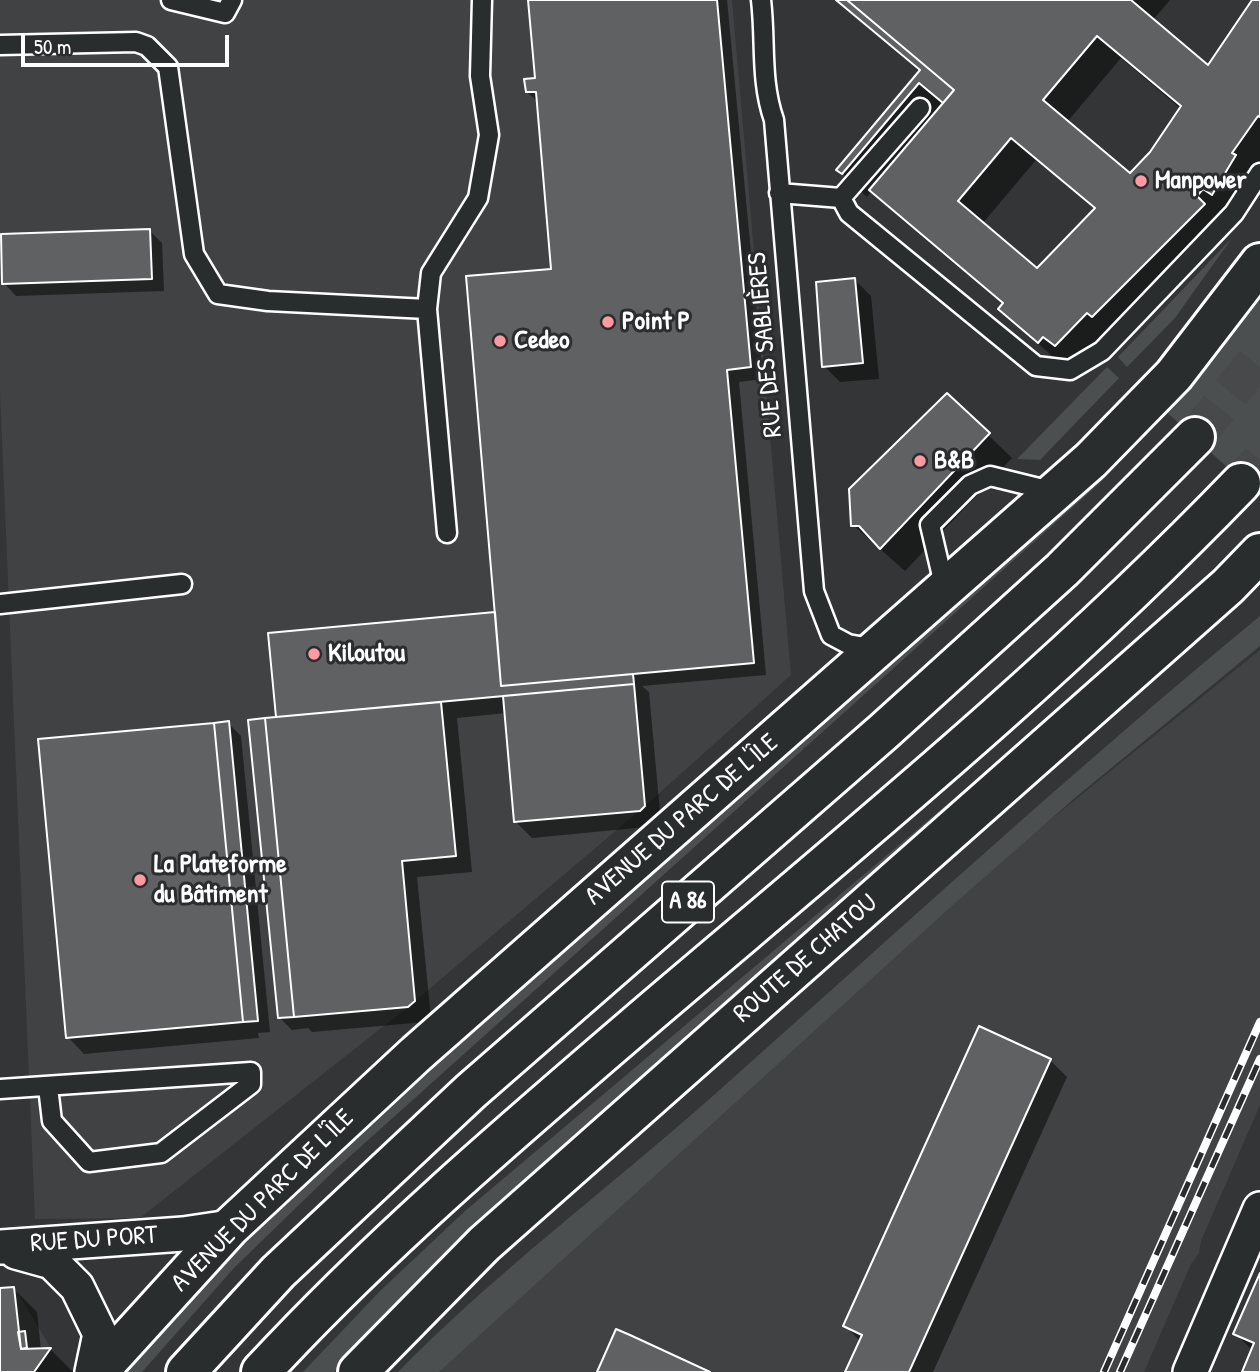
<!DOCTYPE html>
<html>
<head>
<meta charset="utf-8">
<style>
  body { margin:0 }
  #map { position:relative; width:1260px; height:1372px; overflow:hidden; background:#333536; font-family:"Patrick Hand",sans-serif }
  canvas { display:block }
  .scale { position:absolute; left:21px; top:35px; width:208px; height:32px; box-sizing:border-box; border:4px solid #fff; border-top:0; padding-left:9px; font-size:21px; line-height:24px; white-space:nowrap; color:#fff; -webkit-text-stroke:5px #2a2d2e; paint-order:stroke }
</style>
</head>
<body>
<div id="map">
<canvas width="1260" height="1372"></canvas>
<div class="scale">50 m</div>
</div>
<script>
const ctx = document.querySelector('canvas').getContext('2d');
ctx.lineJoin = 'round';
function paint(path, color) { ctx.fillStyle = color; ctx.fill(path, 'evenodd'); }
function stroke(path, color, width, dash) { ctx.strokeStyle = color; ctx.lineWidth = width; ctx.lineCap = dash ? 'butt' : 'round'; ctx.setLineDash(dash || []); ctx.stroke(path); }
function write(font, color, halo, rows, align = 'center') {
  ctx.font = font + ' "Patrick Hand",sans-serif'; ctx.lineWidth = 6; ctx.setLineDash([]); ctx.textBaseline = 'middle'; ctx.strokeStyle = halo; ctx.fillStyle = color; for (const [text, x, y, turn = 0] of rows) {
    ctx.save(); ctx.translate(x, y); ctx.rotate((+turn || 0) * Math.PI / 180); ctx.textAlign = isNaN(turn) ? turn : align; if (halo) ctx.strokeText(text, 0, 0); ctx.fillText(text, 0, 0); ctx.restore();
  }
}
paint(new Path2D(`
  M 0,0 L 732,0 L 791,675 L 645,806 L 408,1007 L 140,1218 L 35,1219 L 0,392 Z
  M 1260,650 L 1260,1105 L 1201,1241 L 1199,1253 L 1191,1264 L 1144,1372 L 438,1372 L 1013,850 Z
  M 14,1287 L 51,1348 L 34,1372 L 0,1372 L 0,1288 Z`), '#404243');
paint(new Path2D(`
  M 1232,238 L 1175,318 L 1127,367 L 1118,357 Z
  M 1260,283 L 1260,497 L 1162,408 L 1102,481 L 337,1168 L 234,1268 L 142,1372 L 116,1372 L 235,1240 Z
  M 1107,367 L 1119,378 L 1040,460 L 1017,459 Z
  M 1260,616 L 1260,646 L 1076,797 L 954,904 L 439,1372 L 398,1372 C 496,1272 609,1188 714,1095 C 895,934 1073,770 1260,616 Z
  M 1091,683 L 411,1295 L 334,1372 L 303,1372 L 380,1291 L 465,1211 Z`), '#4c4f50');
paint(new Path2D(`
  M 530,0 L 727,0 L 763,379 L 739,382 L 766,675 L 642,686 L 649,692 L 661,823 L 657,826 L 532,838 L 515,821 L 506,713 L 457,718 L 472,872 L 417,877 L 431,1018 L 425,1022 L 312,1032 L 308,1028 L 292,1030 L 280,1018 L 277,719 L 270,634 L 497,614 L 553,270 L 539,103 L 527,92 L 537,80 Z
  M 837,0 L 1170,0 L 1153,20 L 1209,68 L 1254,0 L 1260,0 L 1260,170 L 1079,368 L 1067,359 L 1062,365 L 1000,309 L 1004,305 L 872,190 L 867,197 L 839,170 L 920,72 ZM 1121,58 L 1181,109 L 1152,153 L 1130,175 L 1067,122 ZM 1036,160 L 1096,210 L 1037,270 L 982,224 Z
  M 150,231 L 162,243 L 164,291 L 16,296 L 4,283 Z
  M 855,280 L 871,296 L 879,379 L 840,382 L 824,366 Z
  M 988,435 L 1012,458 L 905,571 L 853,525 Z
  M 228,723 L 241,736 L 270,1032 L 258,1033 L 259,1038 L 84,1054 L 68,1037 Z
  M 1050,1060 L 1067,1077 L 933,1372 L 847,1372 L 861,1342 L 845,1326 Z
  M 1260,1278 L 1260,1372 L 1253,1351 L 1235,1333 Z
  M 13,1288 L 37,1312 L 41,1350 L 50,1349 L 73,1372 L 0,1372 L 0,1290 Z`), '#0007');
const building = new Path2D(`
  M 528,0 L 717,0 L 751,367 L 727,370 L 754,663 L 501,686 L 466,276 L 551,269 L 536,92 L 526,92 L 524,79 L 535,78 Z
  M 836,0 L 847,0 L 954,90 L 943,103 L 919,83 L 842,174 L 836,170 L 920,70 Z
  M 847,0 L 1131,0 L 1208,65 L 1252,0 L 1260,0 L 1260,117 L 1258,116 L 1232,153 L 1236,155 L 1212,195 L 1203,189 L 1197,196 L 1205,204 L 1092,317 L 1087,313 L 1055,346 L 1043,337 L 1038,343 L 998,309 L 1003,303 L 869,190 L 954,90 ZM 1097,36 L 1181,106 L 1150,152 L 1130,173 L 1043,100 ZM 1011,138 L 1095,208 L 1037,268 L 958,201 Z
  M 150,229 L 152,279 L 2,284 L 1,234 Z
  M 855,278 L 863,363 L 822,367 L 816,282 Z
  M 947,393 L 990,433 L 880,549 L 859,526 L 851,526 L 849,489 Z
  M 495,612 L 501,686 L 633,674 L 634,684 L 276,717 L 268,633 Z
  M 634,684 L 645,806 L 640,811 L 514,822 L 503,696 Z
  M 441,702 L 456,856 L 402,861 L 415,1001 L 408,1007 L 294,1017 L 265,718 Z
  M 265,718 L 294,1017 L 278,1018 L 248,720 Z
  M 229,721 L 258,1021 L 243,1022 L 214,723 Z
  M 214,723 L 243,1022 L 66,1038 L 38,739 Z
  M 979,1026 L 1051,1059 L 909,1372 L 845,1372 L 862,1335 L 843,1326 Z
  M 1260,1273 L 1260,1372 L 1242,1372 L 1254,1343 L 1233,1334 Z
  M 14,1287 L 21,1349 L 51,1348 L 34,1372 L 0,1372 L 0,1288 Z
  M 616,1329 L 630,1335 L 710,1372 L 597,1372 Z
  M 25,1331 L 27,1348 L 21,1349 L 18,1332 Z`);
paint(building, '#5f6162');
stroke(building, '#fff', 2);
stroke(new Path2D(`
  M 1195,437 L 1260,356
  M 1241,483 L 1260,460`), '#47494a', 38, [38, 19]);
const service = new Path2D(`
  M 171,0 L 225,13 L 232,0
  M 761,0 C 766,41 760,80 774,120 L 814,591 L 831,635 L 848,644 L 876,649
  M 0,45 L 136,42 L 147,46 L 168,67 L 194,254 L 218,294 L 268,301 L 427,309
  M 779,193 L 841,198 L 920,108
  M 841,198 L 849,213 L 1036,366 L 1070,370 L 1102,351 L 1234,213 L 1260,173
  M 447,533 L 427,309 L 431,273 L 478,198 L 489,135 L 480,76 L 482,0
  M 945,589 L 930,525 L 970,485 L 990,476 L 1055,492
  M 0,604 L 182,584
  M 0,1089 L 251,1072 L 251,1084 L 161,1153 L 89,1162 L 52,1121 L 48,1087`);
const minor = new Path2D(`
  M 0,1247 L 183,1234 L 230,1227
  M 16,1252 L 52,1262 L 77,1287 L 100,1334 L 92,1372
  M 1190,1372 L 1260,1209`);
const tertiary = new Path2D(`
  M 98,1372 L 230,1227 L 416,1054 L 1091,460 L 1174,375 L 1260,263
  M 358,1372 L 484,1244 L 1228,586 L 1260,553`);
const motorway = new Path2D(`
  M 186,1372 L 278,1272 L 471,1091 L 883,732 L 1062,570 L 1195,437
  M 261,1372 C 381,1242 518,1126 652,1011 C 853,840 1058,673 1241,483`);
stroke(service, '#fff', 23);
stroke(minor, '#fff', 38);
stroke(tertiary, '#fff', 44);
stroke(motorway, '#fff', 44);
stroke(service, '#2a2d2e', 18);
stroke(minor, '#2a2d2e', 33);
stroke(tertiary, '#2a2d2e', 38);
stroke(motorway, '#2a2d2e', 38);
const rail = new Path2D(`
  M 1104,1372 L 1260,1022
  M 1120,1372 L 1260,1059`);
stroke(rail, '#fff', 8);
stroke(rail, '#2a2d2e', 5, [16]);
for (const [x, y, r, color] of [
  [1141,181,7,"#ff9aa2"],
  [608,322,7,"#ff9aa2"],
  [500,341,7,"#ff9aa2"],
  [920,461,7,"#ff9aa2"],
  [314,654,7,"#ff9aa2"],
  [140,880,7,"#ff9aa2"]
]) { const dot = new Path2D(); dot.arc(x, y, r, 0, 2 * Math.PI); ctx.fillStyle = color; ctx.fill(dot); stroke(dot, '#2a2d2e', 2.5); }
for (const [x, y, w] of [
  [688,902,52]
]) { const box = new Path2D(); box.roundRect(x - w / 2, y - 20.5, w, 41, 5); ctx.fillStyle = '#2a2d2e'; ctx.fill(box); stroke(box, '#fff', 2); }
write('bold 24px', '#fff', null, [
  ["A 86",688,902]
]);
write('bold 26px', '#fff', '#2a2d2e', [
  ["Manpower",1155,181],
  ["Point P",622,322],
  ["Cedeo",514,341],
  ["B&B",934,461],
  ["Kiloutou",328,654],
  ["La Plateforme",154,865],
  ["du Bâtiment",154,895]
], 'left');
write('26px', '#fff', '#2a2d2e', [
  ["RUE DES SABLIÈRES",766,345,-95],
  ["AVENUE DU PARC DE L'ÎLE",682,820,-41],
  ["ROUTE DE CHATOU",806,959,-41],
  ["AVENUE DU PARC DE L'ÎLE",263,1201,-45],
  ["RUE DU PORT",94,1240,-4]
]);
</script>
</body>
</html>
